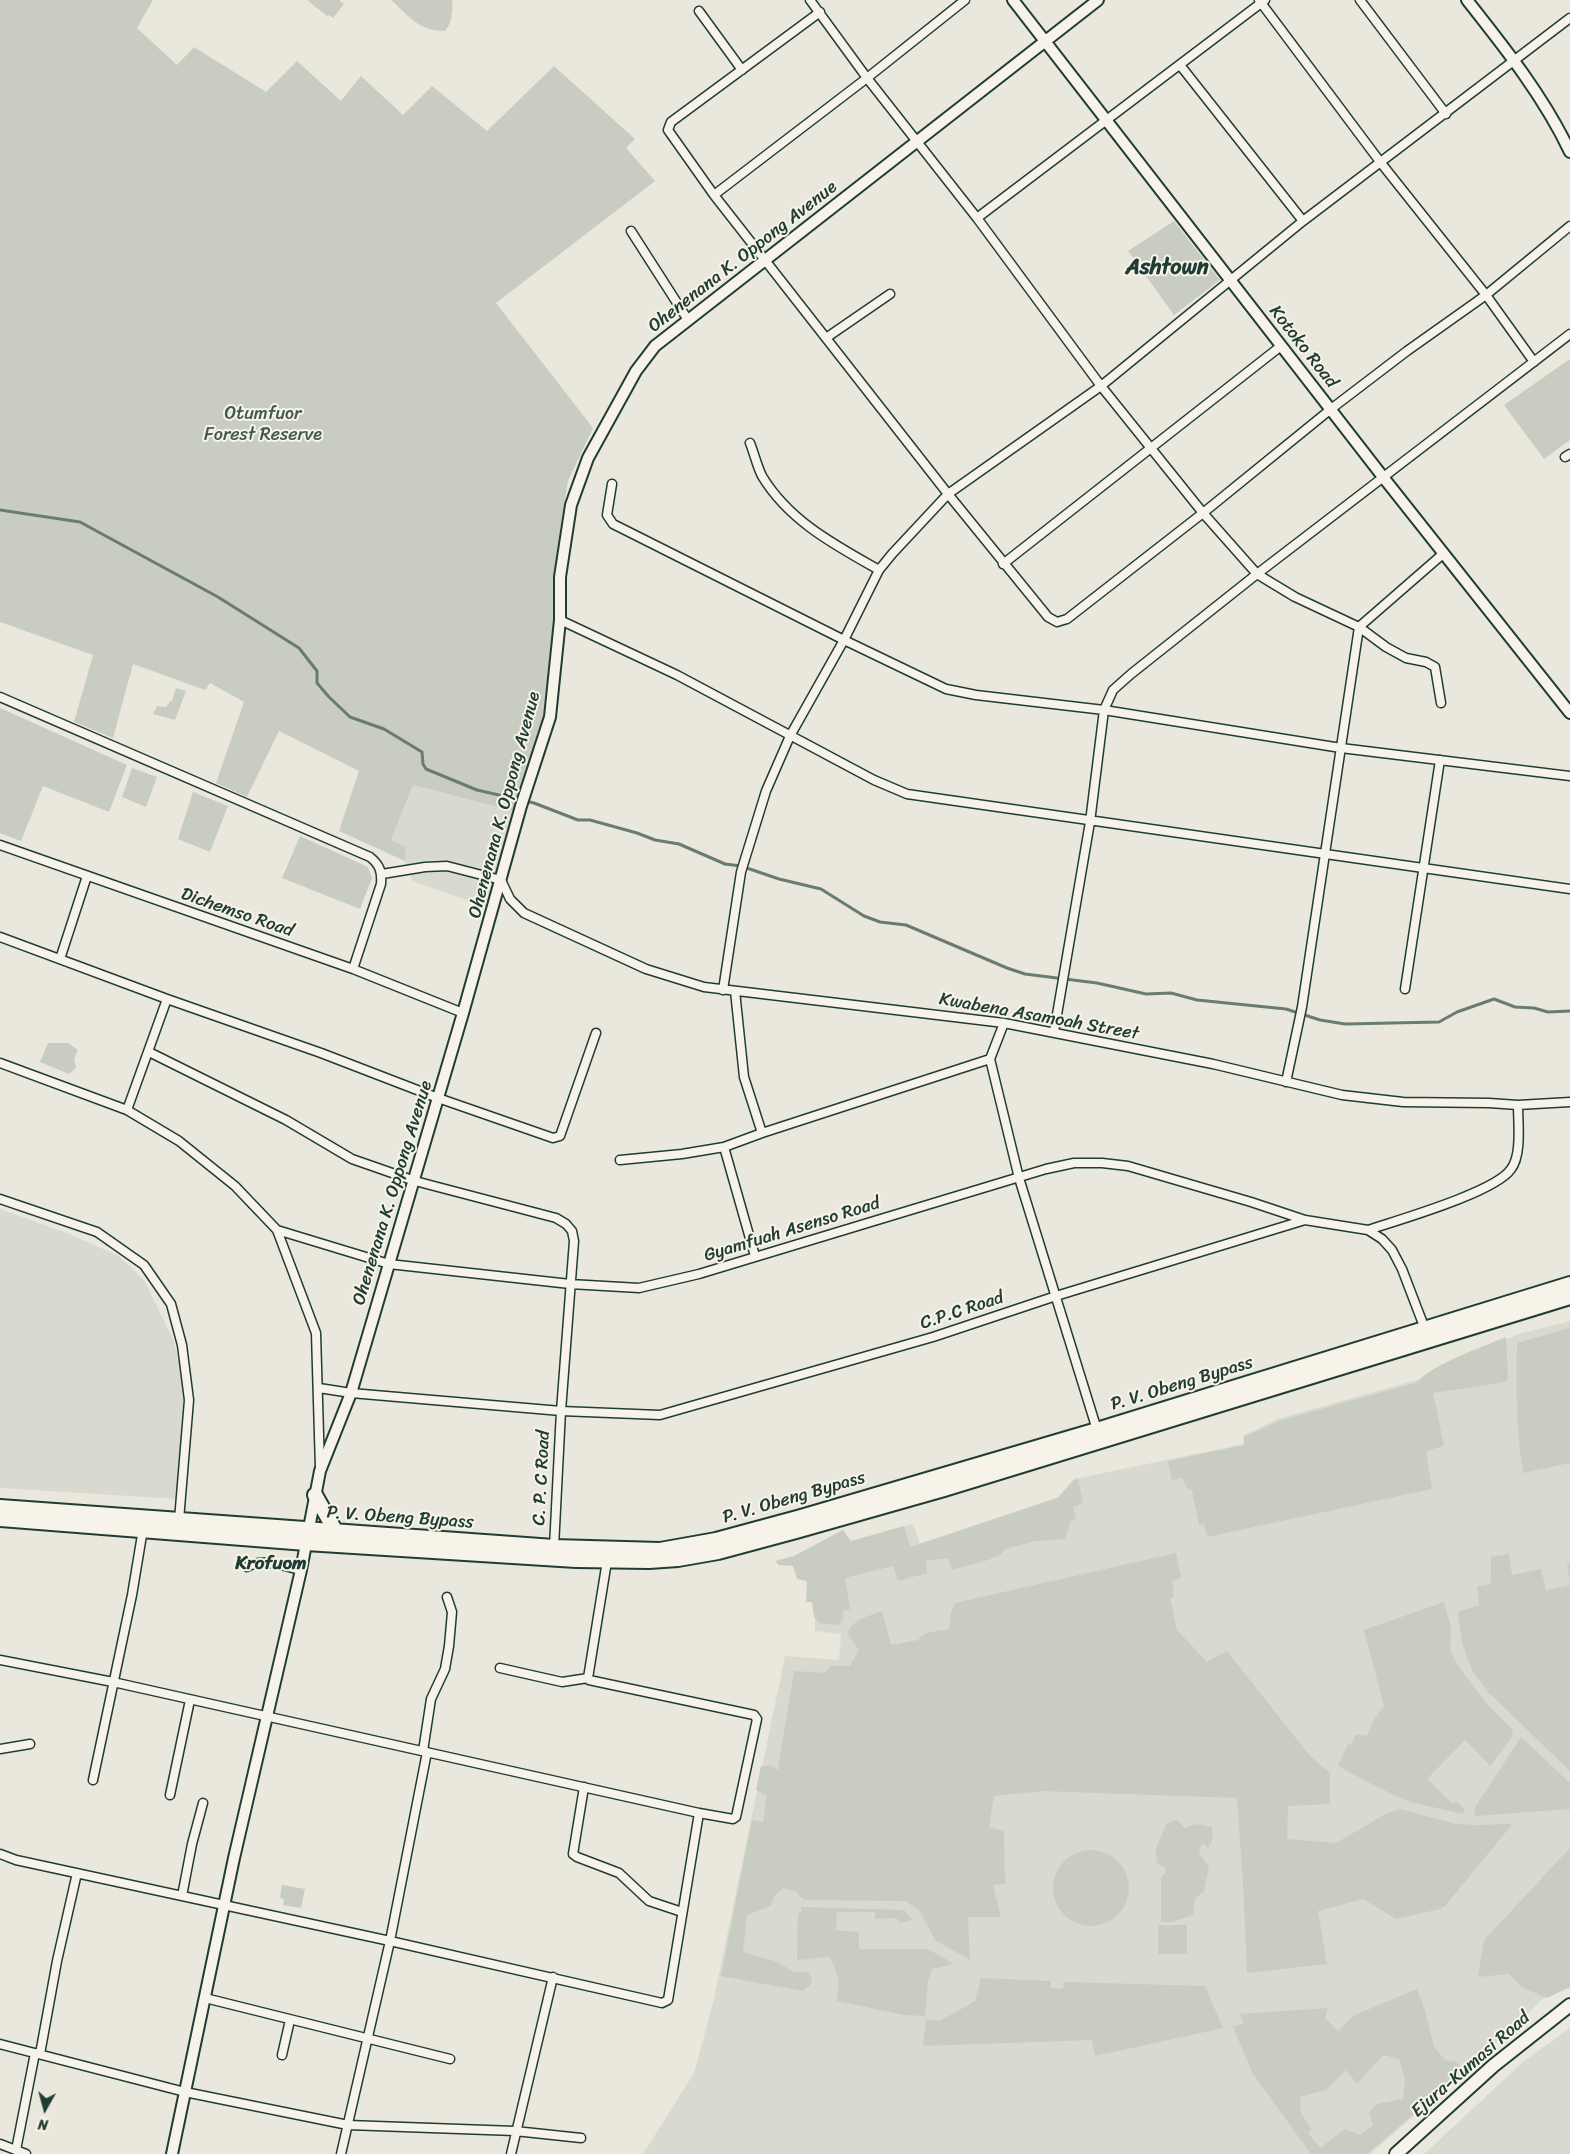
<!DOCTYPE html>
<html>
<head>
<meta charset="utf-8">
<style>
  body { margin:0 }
  #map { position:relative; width:1570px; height:2154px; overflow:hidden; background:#eae8dd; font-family:Sriracha,sans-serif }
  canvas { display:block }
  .north { position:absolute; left:20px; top:2084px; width:50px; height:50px; -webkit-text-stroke:4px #f7f3e8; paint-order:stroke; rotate:187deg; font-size:14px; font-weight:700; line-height:20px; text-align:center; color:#1f3d34 }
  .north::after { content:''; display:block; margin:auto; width:18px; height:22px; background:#1f3d34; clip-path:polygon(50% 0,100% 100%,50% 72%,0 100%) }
</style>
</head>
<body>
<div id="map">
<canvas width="1570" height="2154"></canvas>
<div class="north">N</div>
</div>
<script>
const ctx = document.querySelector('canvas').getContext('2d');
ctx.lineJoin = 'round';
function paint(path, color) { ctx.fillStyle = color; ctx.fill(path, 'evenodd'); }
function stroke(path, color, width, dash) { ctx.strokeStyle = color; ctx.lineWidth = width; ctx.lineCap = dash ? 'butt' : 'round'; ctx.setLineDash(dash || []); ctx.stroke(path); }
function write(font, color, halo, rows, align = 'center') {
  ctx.font = font + ' Sriracha,sans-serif'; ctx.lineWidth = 4; ctx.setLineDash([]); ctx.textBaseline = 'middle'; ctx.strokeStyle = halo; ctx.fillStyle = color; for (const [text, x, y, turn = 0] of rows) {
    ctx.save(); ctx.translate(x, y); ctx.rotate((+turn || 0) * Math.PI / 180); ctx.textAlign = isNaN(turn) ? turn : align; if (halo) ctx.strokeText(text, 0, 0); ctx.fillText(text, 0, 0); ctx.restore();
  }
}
paint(new Path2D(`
  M 413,785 L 513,811 L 486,907 L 412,881 L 405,861 L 406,847 L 391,840 Z
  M 0,1209 L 67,1233 L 119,1256 L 144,1280 L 174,1341 L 184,1388 L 177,1499 L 0,1488 Z
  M 1570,1321 L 1570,1984 L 1548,1994 L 1475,2063 L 1370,2154 L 643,2154 L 694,2073 L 713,2003 L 785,1656 L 839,1660 L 841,1634 L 815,1631 L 815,1552 L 913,1524 L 920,1544 L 1058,1497 L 1074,1479 L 1244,1444 L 1243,1436 L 1277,1419 L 1424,1378 L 1518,1334 Z
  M 1570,2028 L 1570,2154 L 1424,2154 L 1523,2062 Z`), '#d9dacf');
paint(new Path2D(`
  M 0,0 L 153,0 L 137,28 L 177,65 L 194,47 L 266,92 L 297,61 L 341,101 L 361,76 L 403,115 L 432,86 L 487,131 L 554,66 L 635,139 L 626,148 L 655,181 L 496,303 L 593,428 L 568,481 L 561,524 L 554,595 L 555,647 L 545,711 L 533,755 L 513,811 L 413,785 L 391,840 L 406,847 L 405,861 L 339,831 L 359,771 L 279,731 L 247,797 L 216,783 L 244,702 L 210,683 L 205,690 L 133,664 L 113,738 L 74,722 L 93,655 L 0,622 Z
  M 307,0 L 339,0 L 344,4 L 333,18 L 329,15 L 327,16 Z
  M 391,0 L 452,0 C 453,10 452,23 445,31 C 418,31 409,16 391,0 Z
  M 1174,221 L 1220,280 L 1174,315 L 1128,251 Z
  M 1570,359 L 1570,440 L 1544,459 L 1504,405 Z
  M 176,688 L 186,691 L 175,720 L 153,714 L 157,706 L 166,707 L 170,701 L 172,701 Z
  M 0,708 L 127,765 L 109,812 L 43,786 L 21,841 L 0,833 Z
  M 132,768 L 157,777 L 146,807 L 122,797 Z
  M 193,792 L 228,806 L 210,852 L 178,839 Z
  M 300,836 L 368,867 L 372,878 L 360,909 L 282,878 Z
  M 48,1043 L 68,1043 L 78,1050 L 74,1059 L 76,1068 L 69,1074 L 40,1062 Z
  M 1570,1328 L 1570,1463 L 1523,1473 C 1516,1429 1516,1387 1517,1343 Z
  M 1506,1337 L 1508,1379 L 1505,1382 L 1433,1393 L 1444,1446 L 1426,1451 L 1432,1489 L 1207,1537 L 1204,1524 L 1199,1525 L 1192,1491 L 1187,1488 L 1182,1478 L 1172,1480 L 1168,1461 L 1244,1445 L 1244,1437 L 1279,1421 L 1418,1382 C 1430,1365 1485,1346 1506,1337 Z
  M 1078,1479 L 1083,1503 L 1073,1507 L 1076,1519 L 1070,1522 L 1065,1539 L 1036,1541 L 1005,1549 L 1000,1555 L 988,1560 L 952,1570 L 948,1558 L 926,1561 L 927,1573 L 898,1581 L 893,1566 L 845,1578 L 850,1609 L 842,1612 L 844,1616 L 839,1625 L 820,1623 L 814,1617 L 812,1602 L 806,1602 L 807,1581 L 797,1579 L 793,1566 L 779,1565 L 775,1561 L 794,1556 L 843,1530 L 851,1541 L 904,1526 L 910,1547 L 1058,1498 L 1074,1480 Z
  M 1176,1553 L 1181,1578 L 1172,1581 L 1174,1597 L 1170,1598 L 1177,1630 L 1207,1662 L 1227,1651 L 1310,1756 L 1330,1773 L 1330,1804 L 1288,1806 L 1287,1839 L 1336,1843 L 1389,1812 L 1400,1809 L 1456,1824 L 1475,1825 L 1511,1824 L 1510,1827 L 1445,1906 L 1440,1909 L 1396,1919 L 1363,1899 L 1318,1911 L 1327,1964 L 1247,1973 L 1243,1882 L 1237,1798 L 1043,1791 L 994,1796 L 989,1827 L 1004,1831 L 1005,1884 L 993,1885 L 1001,1917 L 968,1917 L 970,1960 L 935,1940 L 919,1910 L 906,1901 L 804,1900 L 796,1892 L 783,1888 L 774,1896 L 771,1906 L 747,1915 L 743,1952 L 778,1962 L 793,1972 L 808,1972 L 812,1978 L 810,1985 L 803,1991 L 721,1976 L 752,1820 L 763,1822 L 767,1795 L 756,1790 L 761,1766 L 770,1765 L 778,1770 L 794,1671 L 825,1673 L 831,1666 L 850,1666 L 859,1650 L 848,1634 L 850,1627 L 860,1619 L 882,1611 L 891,1645 L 918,1640 C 924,1631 939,1631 949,1629 L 951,1612 L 955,1603 Z
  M 1509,1554 L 1512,1575 L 1541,1569 L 1546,1590 L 1570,1585 L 1567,1564 L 1570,1564 L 1570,1771 L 1489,1693 L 1472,1670 L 1462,1643 L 1458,1612 L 1479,1605 L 1477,1586 L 1486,1585 L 1491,1583 L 1491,1557 Z
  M 1444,1602 L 1451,1627 L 1450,1650 L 1458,1666 L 1488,1705 L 1513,1730 L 1512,1737 L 1490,1766 L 1465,1740 L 1427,1779 L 1453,1804 L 1456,1801 L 1465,1809 L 1463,1814 L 1410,1802 L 1379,1788 L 1338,1766 L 1348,1744 L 1351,1745 L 1356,1734 L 1367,1736 L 1375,1718 L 1384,1706 L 1364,1630 Z
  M 1521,1737 L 1570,1783 L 1570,1809 L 1475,1816 L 1474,1814 L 1476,1806 Z
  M 1177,1820 L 1185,1828 L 1196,1824 L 1212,1827 L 1213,1839 L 1208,1848 L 1202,1843 L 1199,1853 L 1209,1867 L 1204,1891 L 1195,1899 L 1193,1915 L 1172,1922 L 1161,1922 L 1161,1877 L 1166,1873 L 1165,1867 L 1157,1863 L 1156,1848 L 1167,1823 Z
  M 1570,1848 L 1570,1987 L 1547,1998 L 1523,1988 L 1509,1974 L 1478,1977 L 1484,1940 Z
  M1053 1888a38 38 0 1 1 76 0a38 38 0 1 1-76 0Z
  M 282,1885 L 305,1889 L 301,1908 L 283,1905 L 284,1899 L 280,1898 Z
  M 801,1907 L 904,1910 L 912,1920 L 901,1923 L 896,1918 L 875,1919 L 875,1912 L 837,1912 L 836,1930 L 859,1932 L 859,1949 L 928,1949 L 954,1964 L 932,1969 L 928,1981 L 925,2016 L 904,2015 L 837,2001 C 840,1983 839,1973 829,1957 C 817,1957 808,1960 797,1960 L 798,1913 L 801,1913 Z
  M 1158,1925 L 1187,1925 L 1187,1954 L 1158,1954 Z
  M 981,1978 L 1051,1981 L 1051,1988 L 1063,1989 L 1064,1982 L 1205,1986 L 1223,2028 L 1095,2056 L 1092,2040 L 923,2046 L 926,2020 L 940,2021 L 975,2001 Z
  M 1417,1989 L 1425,2011 L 1434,2047 L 1445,2060 L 1457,2062 L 1463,2071 L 1367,2154 L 1311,2154 L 1253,2074 L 1233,2027 L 1244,2023 L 1240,2014 L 1328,2008 L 1325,2018 L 1338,2031 L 1355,2015 ZM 1383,2055 L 1399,2059 L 1405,2080 L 1403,2099 L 1377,2104 L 1369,2113 L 1373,2125 L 1360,2135 L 1345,2129 L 1320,2148 L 1308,2133 L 1311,2129 L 1301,2113 L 1300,2097 L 1326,2090 L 1346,2070 L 1357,2084 Z`), '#c8ccc1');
stroke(new Path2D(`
  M 0,510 L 80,522 L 218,597 L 299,648 L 317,671 L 317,683 L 329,697 L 350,717 L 384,729 L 422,752 L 423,764 L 426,769 L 477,790 L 534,803 L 578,820 L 590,820 L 637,833 L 655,840 L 679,844 L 725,864 L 741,866 L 779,879 L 821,889 L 864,916 L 880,922 L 906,925 L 1007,968 L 1025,974 L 1097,983 L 1146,994 L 1171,993 L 1197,1000 L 1286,1009 L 1320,1020 L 1345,1024 L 1439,1022 L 1457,1012 L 1494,999 L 1515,1007 L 1534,1008 L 1548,1012 L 1570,1011`), '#6a7c72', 3);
const minor = new Path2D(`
  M 810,0 L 867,78 L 977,218 L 1101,386 L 1203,513 L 1257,574 L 1295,597 L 1359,627 L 1386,647 L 1406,658 L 1426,662 L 1435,667 L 1441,703
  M 1259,0 L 1381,163 L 1486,295 L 1534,362
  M 1360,0 L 1446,114
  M 699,11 L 742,70
  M 820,12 L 671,122 L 668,130 L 714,195 L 948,494 L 1048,617 L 1057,622 L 1067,619 L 1203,513 L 1331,409 L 1407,351 L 1486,295 L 1570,226
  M 1180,65 L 1303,221
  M 714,195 L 867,78 L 965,0
  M 977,218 L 1265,0
  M 631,231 L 688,320
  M 826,338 L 890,294
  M 750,443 C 754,453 757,466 762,476 C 789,521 835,545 879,570
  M 1565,457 L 1570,454
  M 612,484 L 607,515 L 613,524 L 844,640 L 946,689 L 976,695 L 1104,710 L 1341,748 L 1570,776
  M 1003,564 L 1281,346
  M 560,620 L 677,675 L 874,780 L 907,794 L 1570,889
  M 0,697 L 370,857 C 380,865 382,872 381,884 L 353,969
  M 0,845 L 353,969 L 463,1013
  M 382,874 L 425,867 L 447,866 L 501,880 L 510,899 L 524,913 L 646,969 L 704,987 L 1004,1023 L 1213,1064 L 1342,1095 L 1403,1102 L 1489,1103 L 1518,1105 L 1570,1102
  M 0,937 L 167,999 L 321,1053 L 438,1098 L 553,1138 L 560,1136 L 596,1033
  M 60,959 L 87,876
  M 1405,989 L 1440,760
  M 723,990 L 741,872 L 766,791 L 790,736 L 844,640 L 879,570 L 892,554 L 948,494 L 1101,386 L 1303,221 L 1570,18
  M 735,991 L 744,1077 L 762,1133
  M 1004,1023 L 990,1059 L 1019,1178 L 1098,1433
  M 1054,1032 L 1090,822 L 1104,710 L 1113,690 L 1131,674 L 1257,574 L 1570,334
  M 149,1052 L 286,1120 L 352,1159 L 415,1181 L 556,1218 L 566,1224 L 572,1231 L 574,1241 L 561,1411 L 554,1547
  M 0,1063 L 127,1110 L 179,1141 L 235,1186 L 277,1230 L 316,1333 L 320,1469
  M 1286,1082 L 1302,1007 L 1359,627 L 1444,553
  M 127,1110 L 167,999
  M 724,1147 L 755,1256
  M 620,1160 L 682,1154 L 724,1147 L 762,1133 L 990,1059
  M 0,1199 L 97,1232 L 144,1265 L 171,1304 L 182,1345 L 189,1400 L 179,1520
  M 277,1230 L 389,1264 L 570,1284 L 639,1288 L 699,1274 L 1046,1169 L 1074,1163 L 1102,1163 L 1128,1166 L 1251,1202 L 1305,1220
  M 1368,1230 C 1398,1220 1496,1192 1511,1169 C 1522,1155 1518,1123 1518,1105
  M 319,1388 L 351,1393 L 561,1411 L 660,1415 L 933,1337 L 1056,1296 L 1305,1220 L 1368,1230 L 1382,1239 L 1392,1250 L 1402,1269 L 1425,1329
  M 247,1567 C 262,1557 285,1567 301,1570
  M 0,1660 L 113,1682 L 699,1813 L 733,1819 L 736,1817 L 757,1719 L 754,1715 L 589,1680 L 588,1678 L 562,1682 L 500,1668
  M 588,1678 L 607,1561
  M 0,1749 L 30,1744
  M 423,1751 L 431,1699 L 445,1669 L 449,1646 L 452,1612 L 447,1597
  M 93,1780 L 132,1595 L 143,1529
  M 584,1787 L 573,1854 L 577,1857 L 619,1873 L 649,1901 L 682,1912
  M 170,1795 L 190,1700
  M 0,1854 L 16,1860 L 390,1941 L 662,2003 L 668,2000 L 699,1813
  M 182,1896 L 192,1844 L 203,1803
  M 205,1998 L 450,2059
  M 0,2044 L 185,2092 L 348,2125 L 515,2131 L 581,2138
  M 40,2054 L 57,1961 L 77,1873
  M 282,2055 L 290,2020
  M 0,2144 L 26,2154
  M 16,2150 L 35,2053
  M 341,2154 L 390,1941 L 427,1752
  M 511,2154 L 553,1977`);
const tertiary = new Path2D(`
  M 1013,0 L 1383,477 L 1570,713
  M 1467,0 C 1505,48 1544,97 1570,152
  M 172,2154 L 234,1858 L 301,1570 L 320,1471 L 351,1393 L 463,1013 L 521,806 L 550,717 L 560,620 L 560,577 L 571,505 L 588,458 L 636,371 L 655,346 L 1098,0`);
const primary = new Path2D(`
  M 1396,2154 L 1493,2066 L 1570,2005`);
const trunk = new Path2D(`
  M 315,1495 L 336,1532
  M 0,1507 L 554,1547 L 660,1550 L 716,1540 L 801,1517 L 1097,1430 L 1570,1284
  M 0,1519 L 306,1543 L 576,1560 L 649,1561 L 678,1559 L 718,1552 L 796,1531 L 944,1489 L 1570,1297`);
stroke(minor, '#1f3d34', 11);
stroke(tertiary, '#1f3d34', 14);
stroke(primary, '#1f3d34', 16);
stroke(trunk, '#1f3d34', 18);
stroke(minor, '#f7f3e8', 8);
stroke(tertiary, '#f7f3e8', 10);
stroke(primary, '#f7f3e8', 12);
stroke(trunk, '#f7f3e8', 14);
write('18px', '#1f3d34', '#f7f3e8', [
  ["Ohenenana K. Oppong Avenue",743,257,-38],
  ["Kotoko Road",1303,347,52],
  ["Ohenenana K. Oppong Avenue",505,805,-75],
  ["Dichemso Road",237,913,19],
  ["Kwabena Asamoah Street",1039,1017,10],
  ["Ohenenana K. Oppong Avenue",393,1193,-73],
  ["Gyamfuah Asenso Road",792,1230,-17],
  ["C.P.C Road",962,1311,-18],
  ["P. V. Obeng Bypass",1182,1384,-17],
  ["C. P. C Road",542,1478,-87],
  ["P. V. Obeng Bypass",794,1498,-16],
  ["P. V. Obeng Bypass",400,1518,4],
  ["Ejura-Kumasi Road",1471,2065,-41]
]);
write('18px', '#415a50', '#f7f3e8', [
  ["Otumfuor",263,414],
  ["Forest Reserve",263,435]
]);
write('bold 19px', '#1f3d34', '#f7f3e8', [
  ["Krofuom",271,1564]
]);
write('bold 22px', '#1f3d34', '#f7f3e8', [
  ["Ashtown",1167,268]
]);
</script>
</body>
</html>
